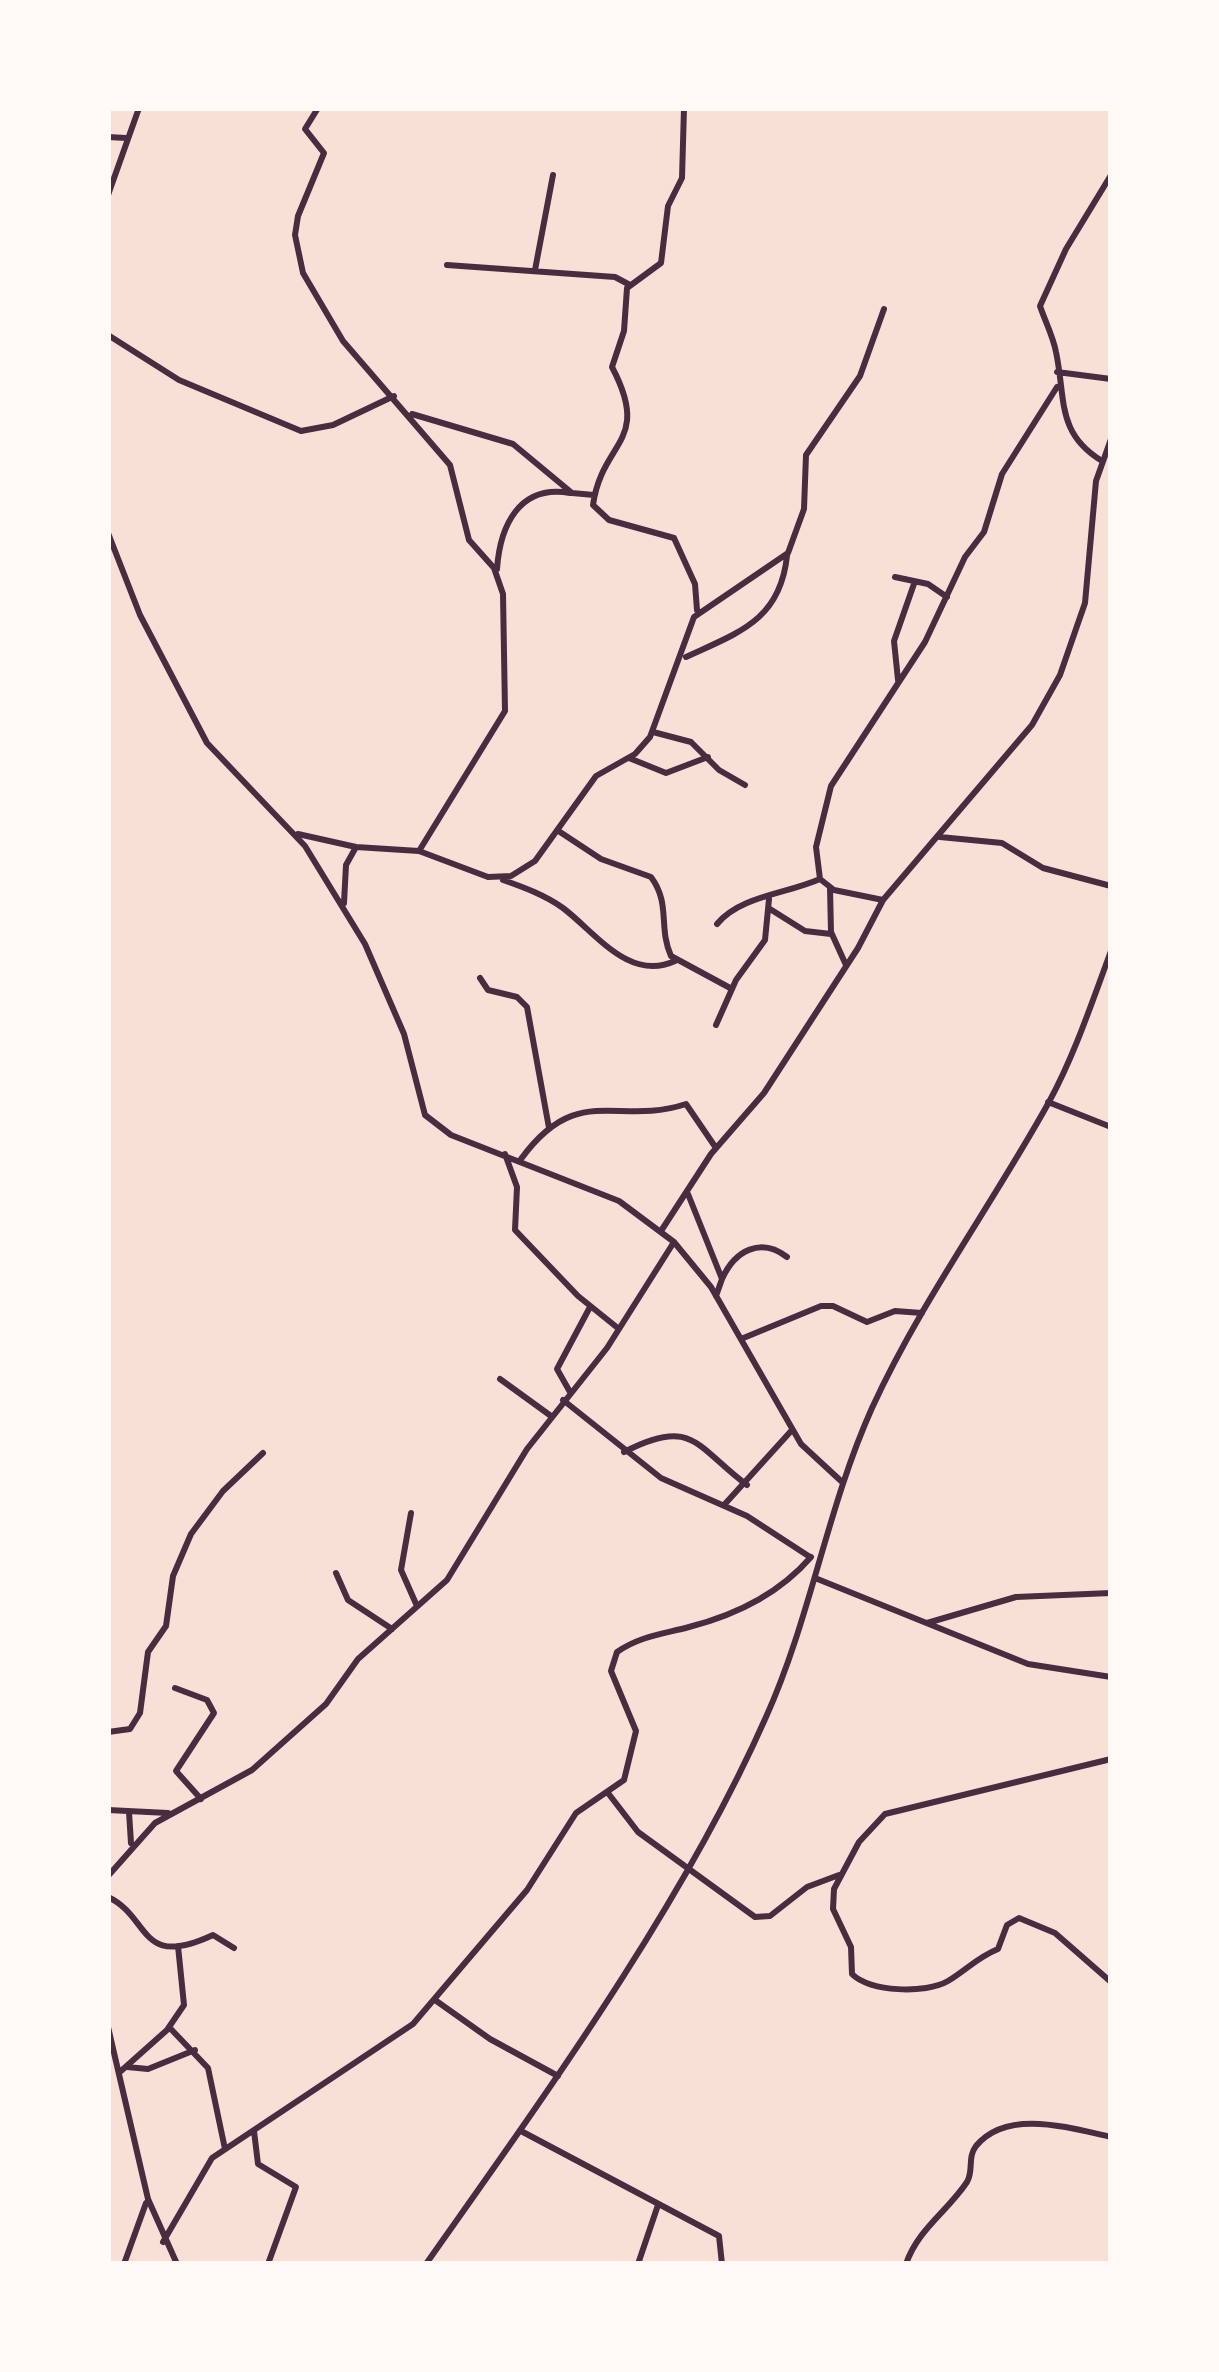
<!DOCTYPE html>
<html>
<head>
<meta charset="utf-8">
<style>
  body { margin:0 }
  #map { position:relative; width:1219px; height:2372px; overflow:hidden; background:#f7e1d7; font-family:"Golos Text",sans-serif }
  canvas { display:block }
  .frame { position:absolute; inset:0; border:111px solid #fffaf5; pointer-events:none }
</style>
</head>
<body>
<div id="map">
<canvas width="1219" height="2372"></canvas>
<div class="frame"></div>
</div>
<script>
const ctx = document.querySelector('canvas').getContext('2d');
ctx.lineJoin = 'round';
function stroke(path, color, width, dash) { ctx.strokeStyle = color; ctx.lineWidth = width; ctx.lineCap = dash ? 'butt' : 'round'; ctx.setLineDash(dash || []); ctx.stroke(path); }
stroke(new Path2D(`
  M 318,108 L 305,129 L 324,153 L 298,216 L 295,235 L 303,273 L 343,341 L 450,465 L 469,540 L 494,568 L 503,594 L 505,711 L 419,851
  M 684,108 L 682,178 L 668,206 L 661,263 L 627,288 L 624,331 L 612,367 C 652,443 602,440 593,505 L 609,520 L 674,538 L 695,584 L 697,610
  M 108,137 L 126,138
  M 108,195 L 139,108
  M 447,265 L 615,277 L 630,285
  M 535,270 L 553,175
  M 108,335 L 179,380 L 301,431 L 333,425 L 394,396
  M 1057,372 L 1111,379
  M 412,414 L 513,444 L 572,493 L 594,495
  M 1102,461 C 1056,433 1066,399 1056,352 C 1053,336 1045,321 1040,306 L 1066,249 L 1111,175
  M 108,533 L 140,615 L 207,743 L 305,846 L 365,944 L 404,1034 L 425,1115 L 451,1135 L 619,1201 L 674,1242 L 711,1287 L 801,1444 L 841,1481
  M 497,569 C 500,526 519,484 570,493
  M 895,577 L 928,584 L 947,597
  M 686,657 C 740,632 780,620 787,556
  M 898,680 L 894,641 L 915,581
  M 653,732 L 691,742 L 719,770 L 745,785
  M 629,758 L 666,773 L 708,757
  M 560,832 L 601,859 L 651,877 C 671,904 658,927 671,956 L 732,989
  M 298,834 L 356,847 L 419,851 L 488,877 L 511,876 L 535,861 L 596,776 L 635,754 L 650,737 L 694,617 L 788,553 L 804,509 L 806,455 L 860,376 L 884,309
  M 940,837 L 1002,843 L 1043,868 L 1111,886
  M 503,880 C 523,887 545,895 563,908 C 596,933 629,982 675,961
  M 830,888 L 831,932 L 846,965
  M 883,900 L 834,890 L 820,879 L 816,847 L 831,786 L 925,642 L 965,557 L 984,532 L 1002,474 L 1057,387
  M 344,903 L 346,865 L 356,847
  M 770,909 L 805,931 L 831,934
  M 717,924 C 740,896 786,894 820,879
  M 480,978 L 488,990 L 517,997 L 527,1007 L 549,1128
  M 716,1025 L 736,980 L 765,940 L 769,899
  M 1048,1102 L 1111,1127
  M 505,1154 L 517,1187 L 515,1230 L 578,1296 L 619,1329
  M 521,1159 C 578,1081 617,1127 686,1104 L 716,1148
  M 688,1194 L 722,1279 L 716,1296
  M 661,1231 L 711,1154 L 764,1093 L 858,948 L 883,900 L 1032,725 L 1060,675 L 1085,603 L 1096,481 L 1111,439
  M 722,1279 C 735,1250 761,1237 787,1257
  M 741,1339 L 821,1306 L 833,1306 L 867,1322 L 895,1311 L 922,1313
  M 500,1379 L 551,1416
  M 570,1392 L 557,1369 L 590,1307
  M 563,1400 L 661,1478 L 747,1516 L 810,1557
  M 624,1452 C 693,1416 696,1447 747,1485
  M 724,1505 L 792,1430
  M 411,1513 L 401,1570 L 417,1606
  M 336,1573 L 348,1600 L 392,1629
  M 815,1578 L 1028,1664 L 1111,1677
  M 927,1623 L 1016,1597 L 1111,1593
  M 175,1688 L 207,1700 L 214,1713 L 176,1771 L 201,1799
  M 108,1732 L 130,1729 L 140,1713 L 148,1652 L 166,1626 L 173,1576 L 191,1534 L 223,1491 L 263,1453
  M 1111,1759 L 885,1814 L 859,1842 L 834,1889 L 833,1909 L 851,1947 L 852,1974 C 869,1992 926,1994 948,1981 C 966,1970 978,1957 998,1949 L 1007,1925 L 1019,1918 L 1055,1933 L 1111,1982
  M 608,1793 L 638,1832 L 755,1917 L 770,1916 L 807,1887 L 839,1875
  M 108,1810 L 168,1813
  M 129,1812 L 131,1843
  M 108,1876 L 155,1823 L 252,1770 L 326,1704 L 358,1659 L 447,1580 L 527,1449 L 607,1348 L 674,1242
  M 108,1897 C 151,1917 138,1970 213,1935 L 234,1948
  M 435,2000 L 490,2039 L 558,2076
  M 108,2027 L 148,2199 L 177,2264
  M 169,2027 L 208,2068 L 225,2149
  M 127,2067 L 148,2069 L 195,2050
  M 121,2071 L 167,2030 L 184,2005 L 178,1946
  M 254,2131 L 258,2164 L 296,2187 L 268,2264
  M 521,2131 L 719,2236 L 722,2264
  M 163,2242 L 212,2158 L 413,2024 L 527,1890 L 576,1813 L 624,1780 L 636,1731 L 611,1671 L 617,1652 C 640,1636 663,1634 689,1627 C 736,1615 779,1594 811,1557
  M 124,2264 L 146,2203
  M 426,2264 C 545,2095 682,1907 766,1717 C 811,1617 827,1508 872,1408 C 921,1301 992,1205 1049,1102 C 1075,1054 1092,1002 1111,951
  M 638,2264 L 658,2205
  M 906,2264 C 918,2229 947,2212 967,2182 C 974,2170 967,2158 976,2146 C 1007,2108 1070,2128 1111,2137`), '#4a2c40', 6);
</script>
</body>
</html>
